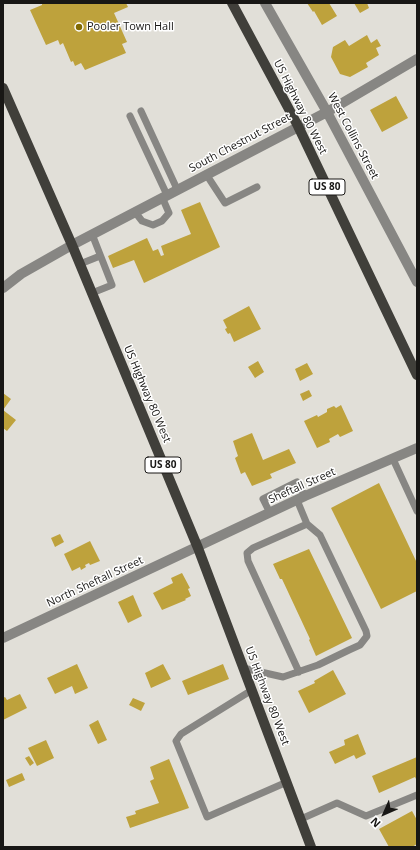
<!DOCTYPE html>
<html>
<head>
<meta charset="utf-8">
<style>
  body { margin:0 }
  #map { position:relative; width:420px; height:850px; overflow:hidden; background:#e1dfd8; font-family:"Open Sans",sans-serif }
  canvas { display:block }
  .frame { position:absolute; inset:0; border:4px solid #181715; pointer-events:none }
  .north { position:absolute; left:364px; top:794px; width:40px; height:40px; -webkit-text-stroke:3px #fff; paint-order:stroke; rotate:225deg; font-size:11px; font-weight:700; line-height:16px; text-align:center; color:#181715 }
  .north::after { content:''; display:block; margin:auto; width:14px; height:18px; background:#181715; clip-path:polygon(50% 0,100% 100%,50% 72%,0 100%) }
</style>
</head>
<body>
<div id="map">
<canvas width="420" height="850"></canvas>
<div class="frame"></div>
<div class="north">N</div>
</div>
<script>
const ctx = document.querySelector('canvas').getContext('2d');
ctx.lineJoin = 'round';
function paint(path, color) { ctx.fillStyle = color; ctx.fill(path, 'evenodd'); }
function stroke(path, color, width, dash) { ctx.strokeStyle = color; ctx.lineWidth = width; ctx.lineCap = dash ? 'butt' : 'round'; ctx.setLineDash(dash || []); ctx.stroke(path); }
function write(font, color, halo, rows, align = 'center') {
  ctx.font = font + ' "Open Sans",sans-serif'; ctx.lineWidth = 3; ctx.setLineDash([]); ctx.textBaseline = 'middle'; ctx.strokeStyle = halo; ctx.fillStyle = color; for (const [text, x, y, turn = 0] of rows) {
    ctx.save(); ctx.translate(x, y); ctx.rotate((+turn || 0) * Math.PI / 180); ctx.textAlign = isNaN(turn) ? turn : align; if (halo) ctx.strokeText(text, 0, 0); ctx.fillText(text, 0, 0); ctx.restore();
  }
}
paint(new Path2D(`
  M 42,3 L 126,3 L 128,7 L 114,13 L 127,42 L 122,44 L 126,53 L 85,70 L 81,63 L 75,66 L 73,61 L 71,62 L 63,43 L 60,45 L 58,40 L 46,45 L 30,10 L 42,5 Z
  M 307,3 L 329,3 L 337,16 L 322,25 L 314,11 L 313,12 Z
  M 354,3 L 367,3 L 369,8 L 360,13 Z
  M 367,35 L 371,43 L 377,39 L 381,46 L 376,48 L 379,55 L 366,63 L 368,67 L 350,77 L 340,74 L 331,57 L 333,47 L 345,40 L 349,46 Z
  M 396,96 L 408,118 L 382,132 L 370,110 Z
  M 200,202 L 220,247 L 144,283 L 134,260 L 113,268 L 108,256 L 147,238 L 153,251 L 158,249 L 161,256 L 164,255 L 161,246 L 191,234 L 181,210 Z
  M 249,306 L 261,329 L 234,342 L 230,333 L 228,334 L 226,331 L 225,329 L 227,328 L 223,320 Z
  M 258,361 L 264,372 L 255,378 L 248,367 Z
  M 307,363 L 313,374 L 300,381 L 295,369 Z
  M 309,390 L 312,396 L 303,401 L 300,394 Z
  M 3,393 L 11,399 L 3,410 L 16,420 L 7,431 L 3,428 Z
  M 341,405 L 353,431 L 340,437 L 338,434 L 329,439 L 330,442 L 317,448 L 304,421 L 317,415 L 318,417 L 327,412 L 327,409 L 334,406 L 336,408 Z
  M 252,433 L 263,460 L 289,449 L 296,463 L 270,474 L 272,478 L 252,486 L 245,472 L 241,474 L 235,458 L 238,456 L 233,441 Z
  M 379,483 L 417,563 L 417,591 L 381,609 L 331,508 Z
  M 60,534 L 64,542 L 55,547 L 51,538 Z
  M 90,541 L 100,561 L 90,565 L 89,563 L 85,565 L 86,567 L 81,570 L 80,567 L 72,571 L 64,554 Z
  M 309,549 L 352,638 L 316,656 L 309,640 L 310,639 L 282,579 L 280,579 L 273,564 Z
  M 182,573 L 190,588 L 188,589 L 191,596 L 185,599 L 186,600 L 162,610 L 153,593 L 173,583 L 171,578 Z
  M 133,595 L 142,616 L 128,623 L 118,602 Z
  M 77,664 L 88,688 L 75,694 L 72,686 L 55,694 L 47,678 Z
  M 163,664 L 171,679 L 151,688 L 145,673 Z
  M 223,664 L 229,679 L 188,695 L 182,681 Z
  M 333,670 L 346,694 L 309,713 L 298,691 L 315,683 L 314,681 Z
  M 20,694 L 27,708 L 3,720 L 3,698 L 5,697 L 7,700 Z
  M 133,698 L 145,703 L 141,711 L 129,705 Z
  M 98,720 L 107,740 L 98,744 L 89,725 Z
  M 358,734 L 366,754 L 356,759 L 354,755 L 335,764 L 329,752 L 345,745 L 344,740 Z
  M 46,740 L 54,758 L 37,766 L 28,748 Z
  M 29,756 L 34,763 L 30,766 L 25,758 Z
  M 417,757 L 417,781 L 415,777 L 379,793 L 372,776 Z
  M 169,759 L 189,808 L 130,828 L 126,817 L 136,814 L 135,811 L 159,803 L 150,781 L 154,779 L 150,767 Z
  M 22,773 L 25,780 L 9,787 L 6,780 Z
  M 412,811 L 417,820 L 417,844 L 412,847 L 389,847 L 379,829 Z`), '#bea23c');
stroke(new Path2D(`
  M 141,111 L 177,189
  M 130,116 L 167,195
  M 206,174 L 225,203 L 257,187
  M 135,212 L 142,221 L 153,225 L 162,221 L 169,213 L 162,197
  M 92,234 L 112,285 L 92,293
  M 80,264 L 100,256
  M 393,459 L 417,511
  M 270,513 L 263,499 L 297,482 L 305,496
  M 243,668 L 283,677 L 318,665 L 349,650 L 360,645 L 367,636 L 366,631 L 320,535 L 307,524 L 297,500
  M 299,672 L 248,561 L 247,553 L 253,548 L 307,524
  M 252,690 L 181,734 L 176,741 L 207,817 L 287,782
  M 301,819 L 337,803 L 366,816 L 417,795`), '#878683', 7);
stroke(new Path2D(`
  M 265,3 L 327,112 L 417,282
  M 3,288 L 21,274 L 72,245 L 327,112 L 417,59
  M 3,638 L 305,496 L 417,448`), '#878683', 10);
stroke(new Path2D(`
  M 232,3 L 298,126 L 417,375
  M 3,88 L 72,245 L 198,548 L 311,847`), '#403f3a', 10);
for (const [x, y, r, color] of [
  [79,27,4,"#816a03"]
]) { const dot = new Path2D(); dot.arc(x, y, r, 0, 2 * Math.PI); ctx.fillStyle = color; ctx.fill(dot); stroke(dot, '#fff', 1.5); }
for (const [x, y, w] of [
  [327,187,36],
  [163,465,36]
]) { const box = new Path2D(); box.roundRect(x - w / 2, y - 8, w, 16, 3); ctx.fillStyle = '#fff'; ctx.fill(box); stroke(box, '#181715', 1); }
write('bold 10px', '#181715', null, [
  ["US 80",327,187],
  ["US 80",163,465]
]);
write('11px', '#181715', '#fff', [
  ["Pooler Town Hall",87,27]
], 'left');
write('11px', '#181715', '#fff', [
  ["US Highway 80 West",300,107,63],
  ["West Collins Street",353,136,62],
  ["South Chestnut Street",240,143,-28],
  ["US Highway 80 West",147,394,67],
  ["Sheftall Street",302,486,-24],
  ["North Sheftall Street",95,582,-25],
  ["US Highway 80 West",267,696,69]
]);
</script>
</body>
</html>
